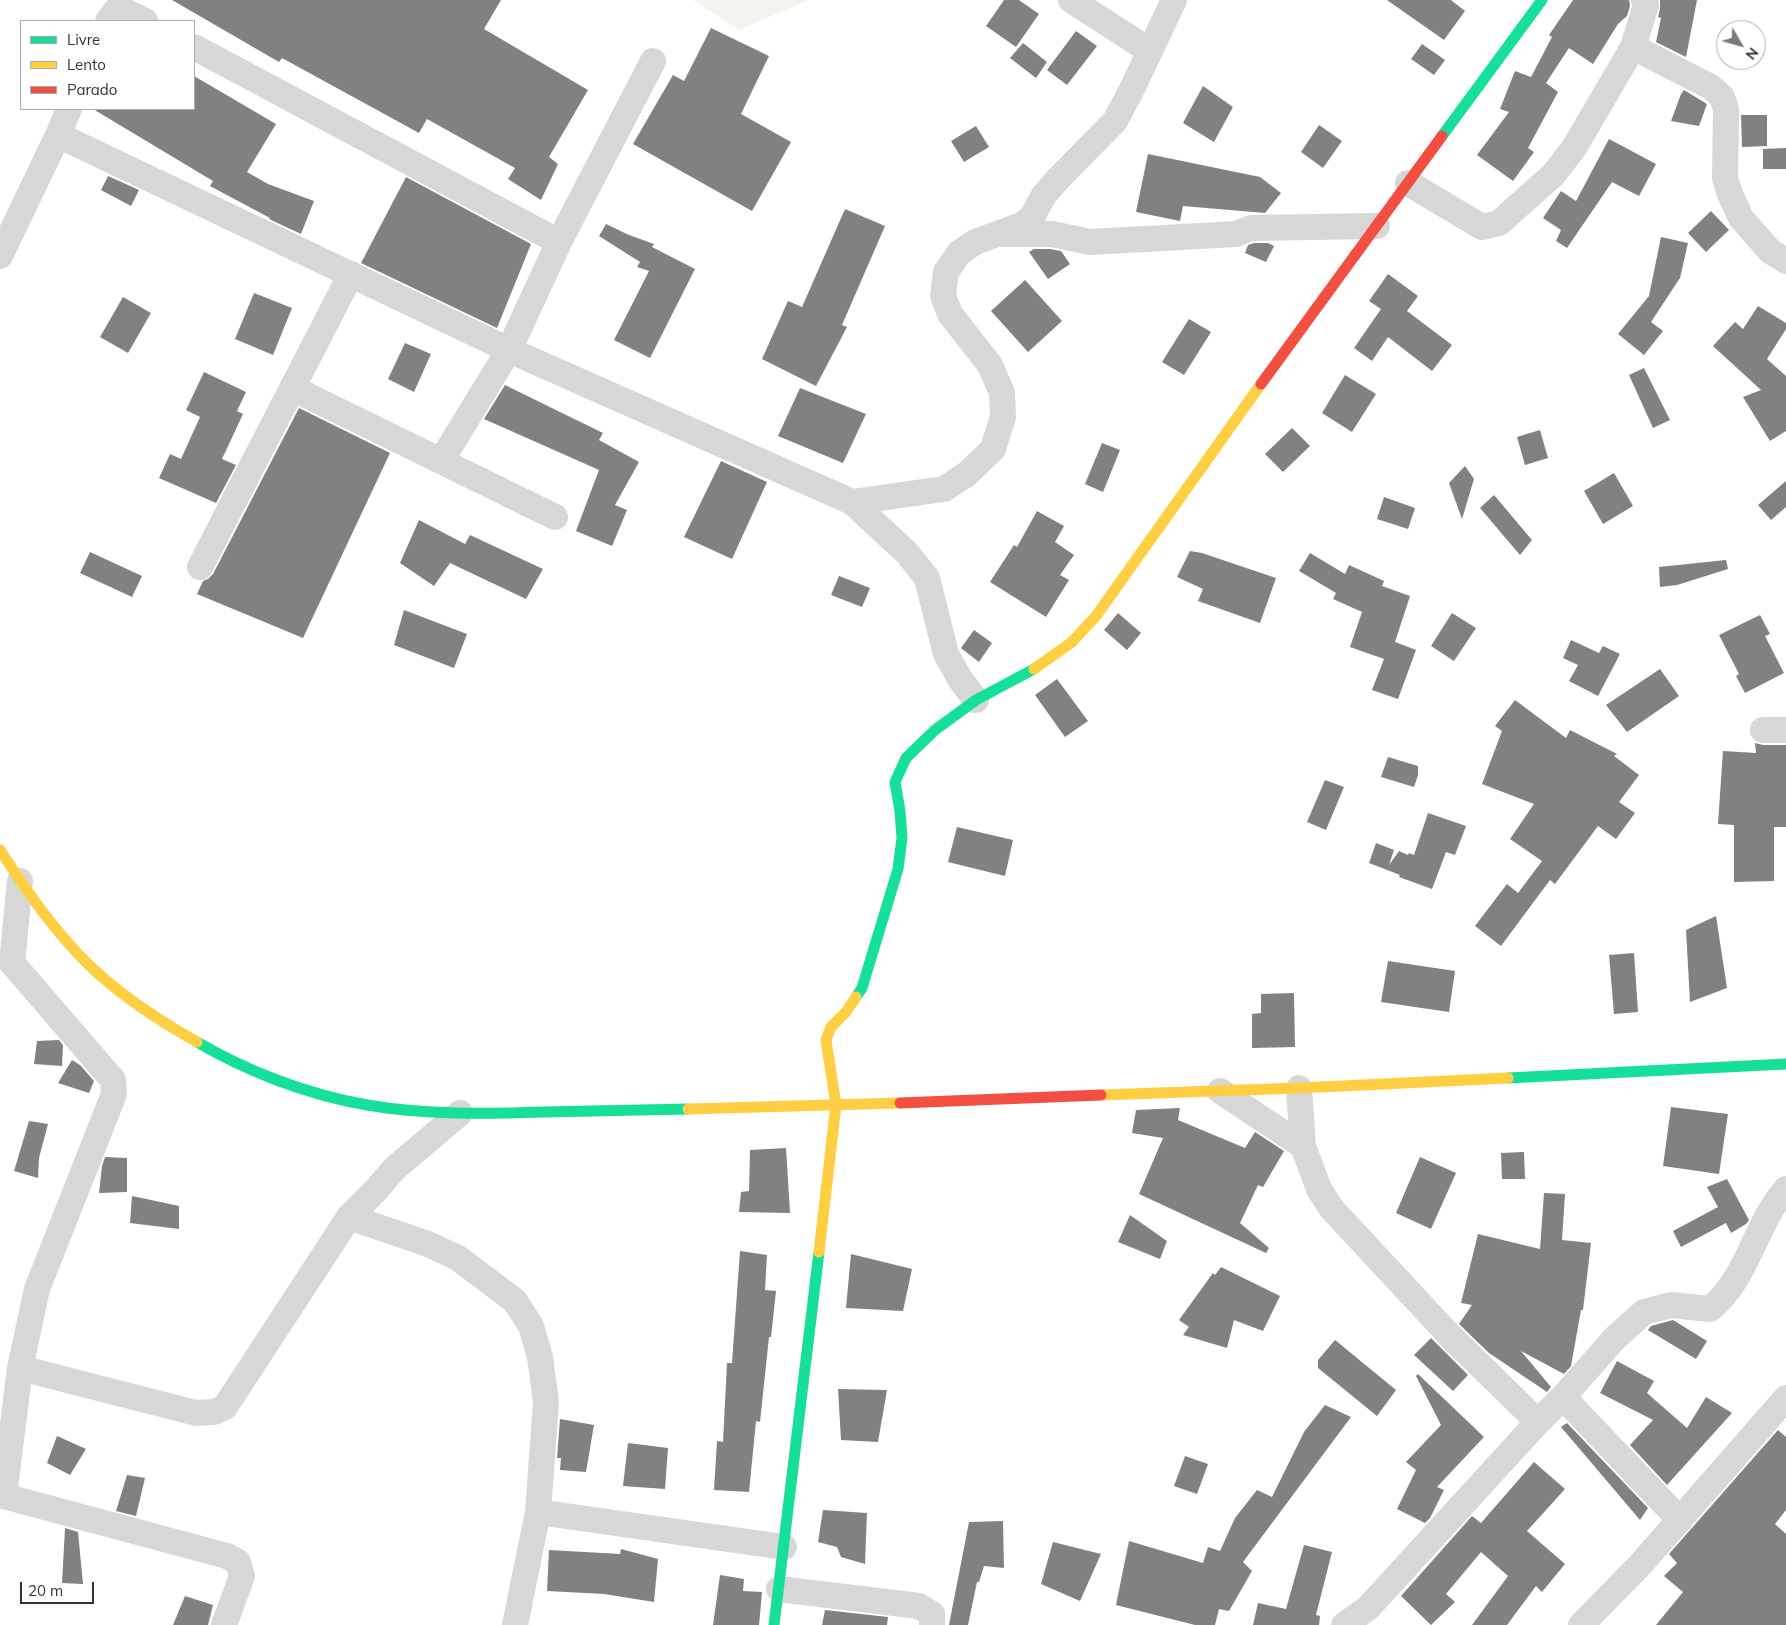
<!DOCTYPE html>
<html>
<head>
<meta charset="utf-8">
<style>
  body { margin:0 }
  #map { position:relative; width:1786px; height:1625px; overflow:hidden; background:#fff; font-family:Mulish,sans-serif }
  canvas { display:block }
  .legend { position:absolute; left:20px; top:20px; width:175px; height:90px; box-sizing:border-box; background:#fff; border:1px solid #adadad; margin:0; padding:6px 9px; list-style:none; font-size:15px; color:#333 }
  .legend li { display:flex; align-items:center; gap:10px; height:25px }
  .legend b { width:25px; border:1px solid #adadad }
  .north { position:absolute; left:1716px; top:20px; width:50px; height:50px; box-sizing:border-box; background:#fff; border:1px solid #adadad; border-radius:50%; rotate:128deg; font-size:14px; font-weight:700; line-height:20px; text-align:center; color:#333 }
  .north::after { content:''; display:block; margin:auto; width:18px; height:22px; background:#7a7a7a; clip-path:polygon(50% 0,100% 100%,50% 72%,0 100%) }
  .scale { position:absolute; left:20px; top:1582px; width:74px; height:22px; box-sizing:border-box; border:2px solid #333; border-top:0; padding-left:6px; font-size:15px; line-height:18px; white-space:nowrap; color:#333; -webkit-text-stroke:4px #fff; paint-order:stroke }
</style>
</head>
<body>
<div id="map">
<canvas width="1786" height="1625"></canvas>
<ul class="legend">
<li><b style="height:6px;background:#16e098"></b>Livre</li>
<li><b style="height:6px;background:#ffcf43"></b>Lento</li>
<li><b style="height:6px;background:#f24e42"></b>Parado</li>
</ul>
<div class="north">N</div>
<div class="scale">20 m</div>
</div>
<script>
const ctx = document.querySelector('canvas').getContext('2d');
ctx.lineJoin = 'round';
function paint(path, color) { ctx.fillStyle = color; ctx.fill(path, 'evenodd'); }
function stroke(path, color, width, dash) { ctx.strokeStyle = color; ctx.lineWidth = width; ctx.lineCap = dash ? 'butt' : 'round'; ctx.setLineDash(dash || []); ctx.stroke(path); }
paint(new Path2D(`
  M 693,0 L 808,0 L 739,30 Z`), '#f1f5ed');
paint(new Path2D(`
  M 172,0 L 501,0 L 484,29 L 588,90 L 549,157 L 558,164 L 541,200 L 508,179 L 515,168 L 427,119 L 419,133 L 282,58 L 279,62 Z
  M 1004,0 L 1019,0 L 1039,14 L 1016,47 L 986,26 Z
  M 1387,0 L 1451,0 L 1465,11 L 1444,40 Z
  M 1573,0 L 1629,0 L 1630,6 L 1627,16 L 1618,24 L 1593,64 L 1569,48 L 1546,83 L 1558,92 L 1528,148 L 1534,152 L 1513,181 L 1477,155 L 1509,112 L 1500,109 L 1515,71 L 1531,77 L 1552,37 L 1549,35 Z
  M 1660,0 L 1697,0 L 1686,57 L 1656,42 L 1661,18 L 1658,17 L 1660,9 Z
  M 711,28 L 769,56 L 741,114 L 791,142 L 752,211 L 633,144 L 673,75 L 684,81 Z
  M 1076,31 L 1097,46 L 1067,85 L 1047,70 Z
  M 1023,43 L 1047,62 L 1036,78 L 1010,58 Z
  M 1422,44 L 1445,60 L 1434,75 L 1411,59 Z
  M 194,76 L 276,124 L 247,172 L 268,184 L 314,201 L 301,234 L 269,219 L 270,218 L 210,186 L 213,181 L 93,109 L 194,109 Z
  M 1203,86 L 1233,107 L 1214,142 L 1183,123 Z
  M 1684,90 L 1707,104 L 1699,126 L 1671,121 L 1681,94 Z
  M 1741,115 L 1767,115 L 1767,146 L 1742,147 Z
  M 1319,125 L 1342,141 L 1323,168 L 1301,152 Z
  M 976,126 L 989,147 L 964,162 L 951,141 Z
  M 1609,139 L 1656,164 L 1639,196 L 1612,182 L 1567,248 L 1556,241 L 1561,230 L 1543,218 L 1561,191 L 1576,201 Z
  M 1786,148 L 1786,169 L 1763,169 L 1763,149 Z
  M 1148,154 L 1260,177 L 1281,193 L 1265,213 L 1183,206 L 1180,221 L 1136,212 Z
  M 108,176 L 139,190 L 131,206 L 101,190 Z
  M 406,177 L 531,244 L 497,328 L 361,263 Z
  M 845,209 L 885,226 L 842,325 L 847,327 L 816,386 L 762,359 L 788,301 L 802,307 Z
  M 1711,211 L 1729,230 L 1706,252 L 1688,233 Z
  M 606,224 L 629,235 L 654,244 L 652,247 L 695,269 L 650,358 L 614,340 L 649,271 L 637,267 L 640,262 L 599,236 Z
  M 1661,237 L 1688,243 L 1680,278 L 1651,322 L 1663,331 L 1644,355 L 1618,334 L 1649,296 Z
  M 1254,243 L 1268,243 L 1274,246 L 1266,262 L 1245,253 L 1248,245 Z
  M 1034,249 L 1050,249 L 1061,251 L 1070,264 L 1048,279 L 1029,252 Z
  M 1388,274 L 1418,296 L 1407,311 L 1452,345 L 1432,371 L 1388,337 L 1372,361 L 1354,348 L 1381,309 L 1369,301 Z
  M 1025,280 L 1062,321 L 1028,352 L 991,311 Z
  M 254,293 L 292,308 L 273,355 L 235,339 Z
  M 123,297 L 151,313 L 128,353 L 100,337 Z
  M 1758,306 L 1786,323 L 1786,329 L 1767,359 L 1786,376 L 1786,431 L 1770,441 L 1743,397 L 1761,390 L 1713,346 L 1735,322 L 1743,329 Z
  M 1189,319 L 1211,332 L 1184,375 L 1162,362 Z
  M 405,343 L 431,354 L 414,392 L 388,379 Z
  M 1644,368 L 1670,420 L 1653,428 L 1629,375 Z
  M 204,372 L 246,392 L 237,411 L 243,414 L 222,459 L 236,465 L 216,503 L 159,478 L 170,454 L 181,459 L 200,417 L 186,410 Z
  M 1345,375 L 1376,394 L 1352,432 L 1322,413 Z
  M 505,385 L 603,433 L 599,440 L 639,462 L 615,505 L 627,510 L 612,546 L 576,531 L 599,470 L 484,419 Z
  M 800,388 L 866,414 L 843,463 L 778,436 Z
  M 299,408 L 390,453 L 303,638 L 197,594 L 203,581 L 208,579 L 213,574 Z
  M 1292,428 L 1310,446 L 1283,472 L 1265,454 Z
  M 1540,430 L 1548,458 L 1525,465 L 1517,437 Z
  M 1102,443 L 1120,450 L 1103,492 L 1085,484 Z
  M 721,461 L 767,482 L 732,559 L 684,537 Z
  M 1465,466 L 1474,479 L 1462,519 L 1449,483 Z
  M 1614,473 L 1633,506 L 1603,524 L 1584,491 Z
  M 1786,481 L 1786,507 L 1771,520 L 1758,505 Z
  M 1494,495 L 1532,540 L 1520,555 L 1480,508 Z
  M 1384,497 L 1415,508 L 1408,529 L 1377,519 Z
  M 1037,511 L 1064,526 L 1055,542 L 1074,555 L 1060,575 L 1069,580 L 1046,617 L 990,582 L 1014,545 L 1017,547 Z
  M 419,520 L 465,544 L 470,535 L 543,569 L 526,599 L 450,563 L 434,586 L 400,563 Z
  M 1190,551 L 1202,553 L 1276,578 L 1260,623 L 1198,601 L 1203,589 L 1177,577 Z
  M 90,552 L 142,576 L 132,597 L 80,573 Z
  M 1310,553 L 1345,574 L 1349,565 L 1384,581 L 1382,586 L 1410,596 L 1395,642 L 1416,650 L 1398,699 L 1372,690 L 1384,659 L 1350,647 L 1362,612 L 1333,599 L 1336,593 L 1299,571 Z
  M 1726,560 L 1728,569 L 1677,585 L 1660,587 L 1659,567 Z
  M 839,576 L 870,588 L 862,607 L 831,595 Z
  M 404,610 L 467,634 L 454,668 L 394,645 Z
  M 1118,613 L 1141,633 L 1127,650 L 1104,630 Z
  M 1452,613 L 1476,628 L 1454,661 L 1431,646 Z
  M 1760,615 L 1770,634 L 1765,636 L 1784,673 L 1745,693 L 1736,676 L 1739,674 L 1719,635 Z
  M 974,630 L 992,643 L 979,662 L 961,648 Z
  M 1571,640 L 1599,653 L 1603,646 L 1620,654 L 1598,696 L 1569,681 L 1578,665 L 1563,658 Z
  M 1660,669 L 1679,696 L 1627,732 L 1606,705 Z
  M 1057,679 L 1088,721 L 1065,737 L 1035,695 Z
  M 1515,700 L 1566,738 L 1570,730 L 1617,754 L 1614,756 L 1639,775 L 1619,802 L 1635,813 L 1616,839 L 1598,826 L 1555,884 L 1550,880 L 1501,946 L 1475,926 L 1507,884 L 1518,893 L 1542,861 L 1510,839 L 1534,804 L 1482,784 L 1502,731 L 1495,726 Z
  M 1755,743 L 1763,745 L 1786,745 L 1786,827 L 1774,827 L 1774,881 L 1734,882 L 1734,825 L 1718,824 L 1723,751 L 1756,753 Z
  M 1388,757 L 1418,766 L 1418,775 L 1414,787 L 1381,777 Z
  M 1325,780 L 1344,787 L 1326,830 L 1307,822 Z
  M 1428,813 L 1466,826 L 1455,855 L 1446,852 L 1432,889 L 1399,877 L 1400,875 L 1369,863 L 1376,843 L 1394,850 L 1389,865 L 1399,851 L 1408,855 L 1409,853 L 1414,855 Z
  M 957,827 L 1013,840 L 1005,876 L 948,862 Z
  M 1716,916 L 1727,988 L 1690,1002 L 1686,930 Z
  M 1634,953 L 1638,1012 L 1614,1014 L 1609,955 Z
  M 1388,961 L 1455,971 L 1449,1012 L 1381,1002 Z
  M 1294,993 L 1295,1047 L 1252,1048 L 1252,1014 L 1261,1013 L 1261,994 Z
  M 59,1040 L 63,1045 L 62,1066 L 34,1064 L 37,1041 Z
  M 72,1060 L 80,1065 L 94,1081 L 89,1093 L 58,1083 Z
  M 1671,1107 L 1728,1114 L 1719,1174 L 1663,1166 Z
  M 1180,1108 L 1178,1120 L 1245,1148 L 1255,1132 L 1284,1151 L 1263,1187 L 1258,1185 L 1240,1223 L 1269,1248 L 1266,1253 L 1139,1194 L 1163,1138 L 1132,1133 L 1136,1110 Z
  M 29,1121 L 48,1124 L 39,1158 L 38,1178 L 14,1171 Z
  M 786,1148 L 790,1213 L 739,1212 L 741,1192 L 749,1191 L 750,1150 Z
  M 1524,1152 L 1525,1179 L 1502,1179 L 1501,1153 Z
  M 105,1157 L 127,1158 L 127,1192 L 99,1193 L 102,1166 Z
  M 1420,1157 L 1456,1173 L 1431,1229 L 1396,1213 Z
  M 1727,1179 L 1749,1220 L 1746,1224 L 1731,1233 L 1726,1223 L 1681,1247 L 1673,1231 L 1718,1207 L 1707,1187 Z
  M 1544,1193 L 1565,1194 L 1562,1240 L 1591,1243 L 1583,1310 L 1581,1310 L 1571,1366 L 1564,1374 L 1521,1351 L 1551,1387 L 1547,1392 L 1489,1353 L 1459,1324 L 1472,1305 L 1461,1303 L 1478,1234 L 1540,1249 Z
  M 132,1196 L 179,1206 L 179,1229 L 130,1223 Z
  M 1130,1215 L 1167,1241 L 1160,1259 L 1118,1242 Z
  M 740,1251 L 767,1255 L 765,1290 L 776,1291 L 771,1337 L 769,1337 L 760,1422 L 756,1421 L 749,1492 L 714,1490 L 717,1441 L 723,1442 L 727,1363 L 732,1363 Z
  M 851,1254 L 912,1269 L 903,1311 L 846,1308 Z
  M 1221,1267 L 1280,1296 L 1263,1331 L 1234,1320 L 1227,1348 L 1183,1335 L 1189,1327 L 1179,1320 L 1213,1273 L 1215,1275 Z
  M 1673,1320 L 1707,1341 L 1696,1359 L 1648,1330 L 1651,1326 Z
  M 1431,1338 L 1468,1375 L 1453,1391 L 1414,1355 Z
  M 1335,1340 L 1396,1390 L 1377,1416 L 1318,1368 L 1318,1360 Z
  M 1617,1361 L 1654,1381 L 1647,1393 L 1687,1428 L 1706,1397 L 1732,1413 L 1667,1485 L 1630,1445 L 1653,1420 L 1600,1393 Z
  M 1418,1374 L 1484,1437 L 1437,1487 L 1444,1490 L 1430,1518 L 1425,1523 L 1397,1509 L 1416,1470 L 1406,1462 L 1441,1425 L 1416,1376 Z
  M 838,1389 L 887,1390 L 878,1442 L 841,1440 Z
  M 1325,1405 L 1351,1417 L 1243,1562 L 1252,1571 L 1229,1611 L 1219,1609 L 1215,1625 L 1195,1625 L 1116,1605 L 1129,1541 L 1203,1563 L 1208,1547 L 1220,1551 L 1235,1518 L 1257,1490 L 1272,1497 L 1304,1432 Z
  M 560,1419 L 594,1425 L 586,1472 L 560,1470 L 561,1458 L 557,1458 Z
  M 1567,1423 L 1648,1508 L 1640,1520 L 1561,1427 Z
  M 1778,1430 L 1786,1437 L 1786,1510 L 1775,1524 L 1786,1534 L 1786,1625 L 1656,1625 L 1683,1592 L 1664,1576 L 1677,1563 L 1669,1554 Z
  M 57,1436 L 86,1449 L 70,1475 L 47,1463 Z
  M 628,1443 L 668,1448 L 665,1489 L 623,1486 Z
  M 1185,1456 L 1208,1464 L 1197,1494 L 1174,1486 Z
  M 1534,1462 L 1565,1489 L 1527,1531 L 1565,1564 L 1542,1592 L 1536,1586 L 1507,1625 L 1472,1625 L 1508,1576 L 1481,1552 L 1446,1594 L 1455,1602 L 1431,1625 L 1401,1596 L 1472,1516 L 1481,1523 Z
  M 127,1475 L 145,1478 L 136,1516 L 116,1511 Z
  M 823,1510 L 867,1513 L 865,1564 L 841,1557 L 837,1547 L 818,1542 Z
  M 1003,1521 L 1004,1568 L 984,1566 L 979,1582 L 977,1582 L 968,1625 L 949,1625 L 969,1522 Z
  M 65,1528 L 78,1532 L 83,1584 L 62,1583 Z
  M 1053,1542 L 1101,1554 L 1080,1601 L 1041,1584 Z
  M 1304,1545 L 1332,1552 L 1316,1615 L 1320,1616 L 1319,1625 L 1253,1625 L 1258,1603 L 1286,1609 Z
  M 621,1549 L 658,1559 L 654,1602 L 604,1594 L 547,1591 L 549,1550 L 620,1554 Z
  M 720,1575 L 744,1579 L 743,1591 L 762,1592 L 759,1625 L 713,1625 Z
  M 185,1596 L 213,1605 L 208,1625 L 173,1625 Z
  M 825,1610 L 888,1617 L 887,1625 L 822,1625 Z`), '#818181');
stroke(new Path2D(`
  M 1071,0 L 1150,51
  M 108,21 L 118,8 L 145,21
  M 194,47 L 559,242
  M 1633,47 L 1711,87 L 1722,97 L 1726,109 L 1725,178 L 1730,194 L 1741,218 L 1770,251 L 1786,261
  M 58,135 L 509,350 L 852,502 L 907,553 L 927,578 L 946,654 L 960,679 L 976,700
  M 1408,183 L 1482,227 L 1499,223 L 1553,175 L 1574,148 L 1633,47 L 1646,5 L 1644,0
  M 1004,234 L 1052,234 L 1090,242 L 1236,234 L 1251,228 L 1377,226
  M 0,256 L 58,135 L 69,109
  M 292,388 L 555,517
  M 441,461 L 509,350 L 559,242 L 653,61
  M 852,502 L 944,489 L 967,474 L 993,449 L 1003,417 L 1002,393 L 990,365 L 950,314 L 943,296 L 946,272 L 959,253 L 975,242 L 1022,225 L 1032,217 L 1044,195 L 1058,179 L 1115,121 L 1132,89 L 1174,0
  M 200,567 L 351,274
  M 1763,730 L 1786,730
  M 1299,1088 L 1303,1146 L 1319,1189 L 1331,1208 L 1450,1336 L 1538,1422
  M 1220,1091 L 1303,1146
  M 349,1217 L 428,1244 L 458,1258 L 515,1301 L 531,1326 L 540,1357 L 546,1402 L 538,1512 L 515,1625
  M 20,1368 L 196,1413 L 214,1412 L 225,1407 L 349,1217 L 376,1190 L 394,1169 L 460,1113
  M 1563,1397 L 1680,1520
  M 0,1495 L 227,1556 L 238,1562 L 242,1576 L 224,1625
  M 4,1496 L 20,1368 L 37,1289 L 114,1094 L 113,1080 L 12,963 L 20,881
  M 538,1512 L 784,1547
  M 779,1589 L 919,1606 L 932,1614 L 932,1625
  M 1344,1625 L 1368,1608 L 1538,1422 L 1563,1397 L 1615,1338 L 1644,1312 L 1671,1305 L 1710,1309 C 1747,1280 1755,1224 1786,1189
  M 1581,1625 L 1640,1565 L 1786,1398`), '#d7d7d7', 26);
stroke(new Path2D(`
  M 1442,136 L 1542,0
  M 856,997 L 862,988 L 898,869 L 902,838 L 900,811 L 895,782 L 906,758 L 935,730 L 976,700 L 1034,669
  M 197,1042 C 248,1072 309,1095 367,1105 C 426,1115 485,1114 544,1112 C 592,1111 640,1110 688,1109
  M 1508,1078 L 1786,1064
  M 774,1625 L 819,1252`), '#16e098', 11);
stroke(new Path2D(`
  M 1034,669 L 1072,642 L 1096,616 L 1261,384
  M 0,850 C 26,890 54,931 89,965 C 121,996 158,1020 197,1042
  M 1101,1095 L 1299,1088 L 1508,1078
  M 688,1109 L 900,1103
  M 819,1252 L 836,1105 L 826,1040 L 831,1027 L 846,1012 L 856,997`), '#ffcf43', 11);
stroke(new Path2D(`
  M 1261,384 L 1442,136
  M 900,1103 L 1101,1095`), '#f24e42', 11);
</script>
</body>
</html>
